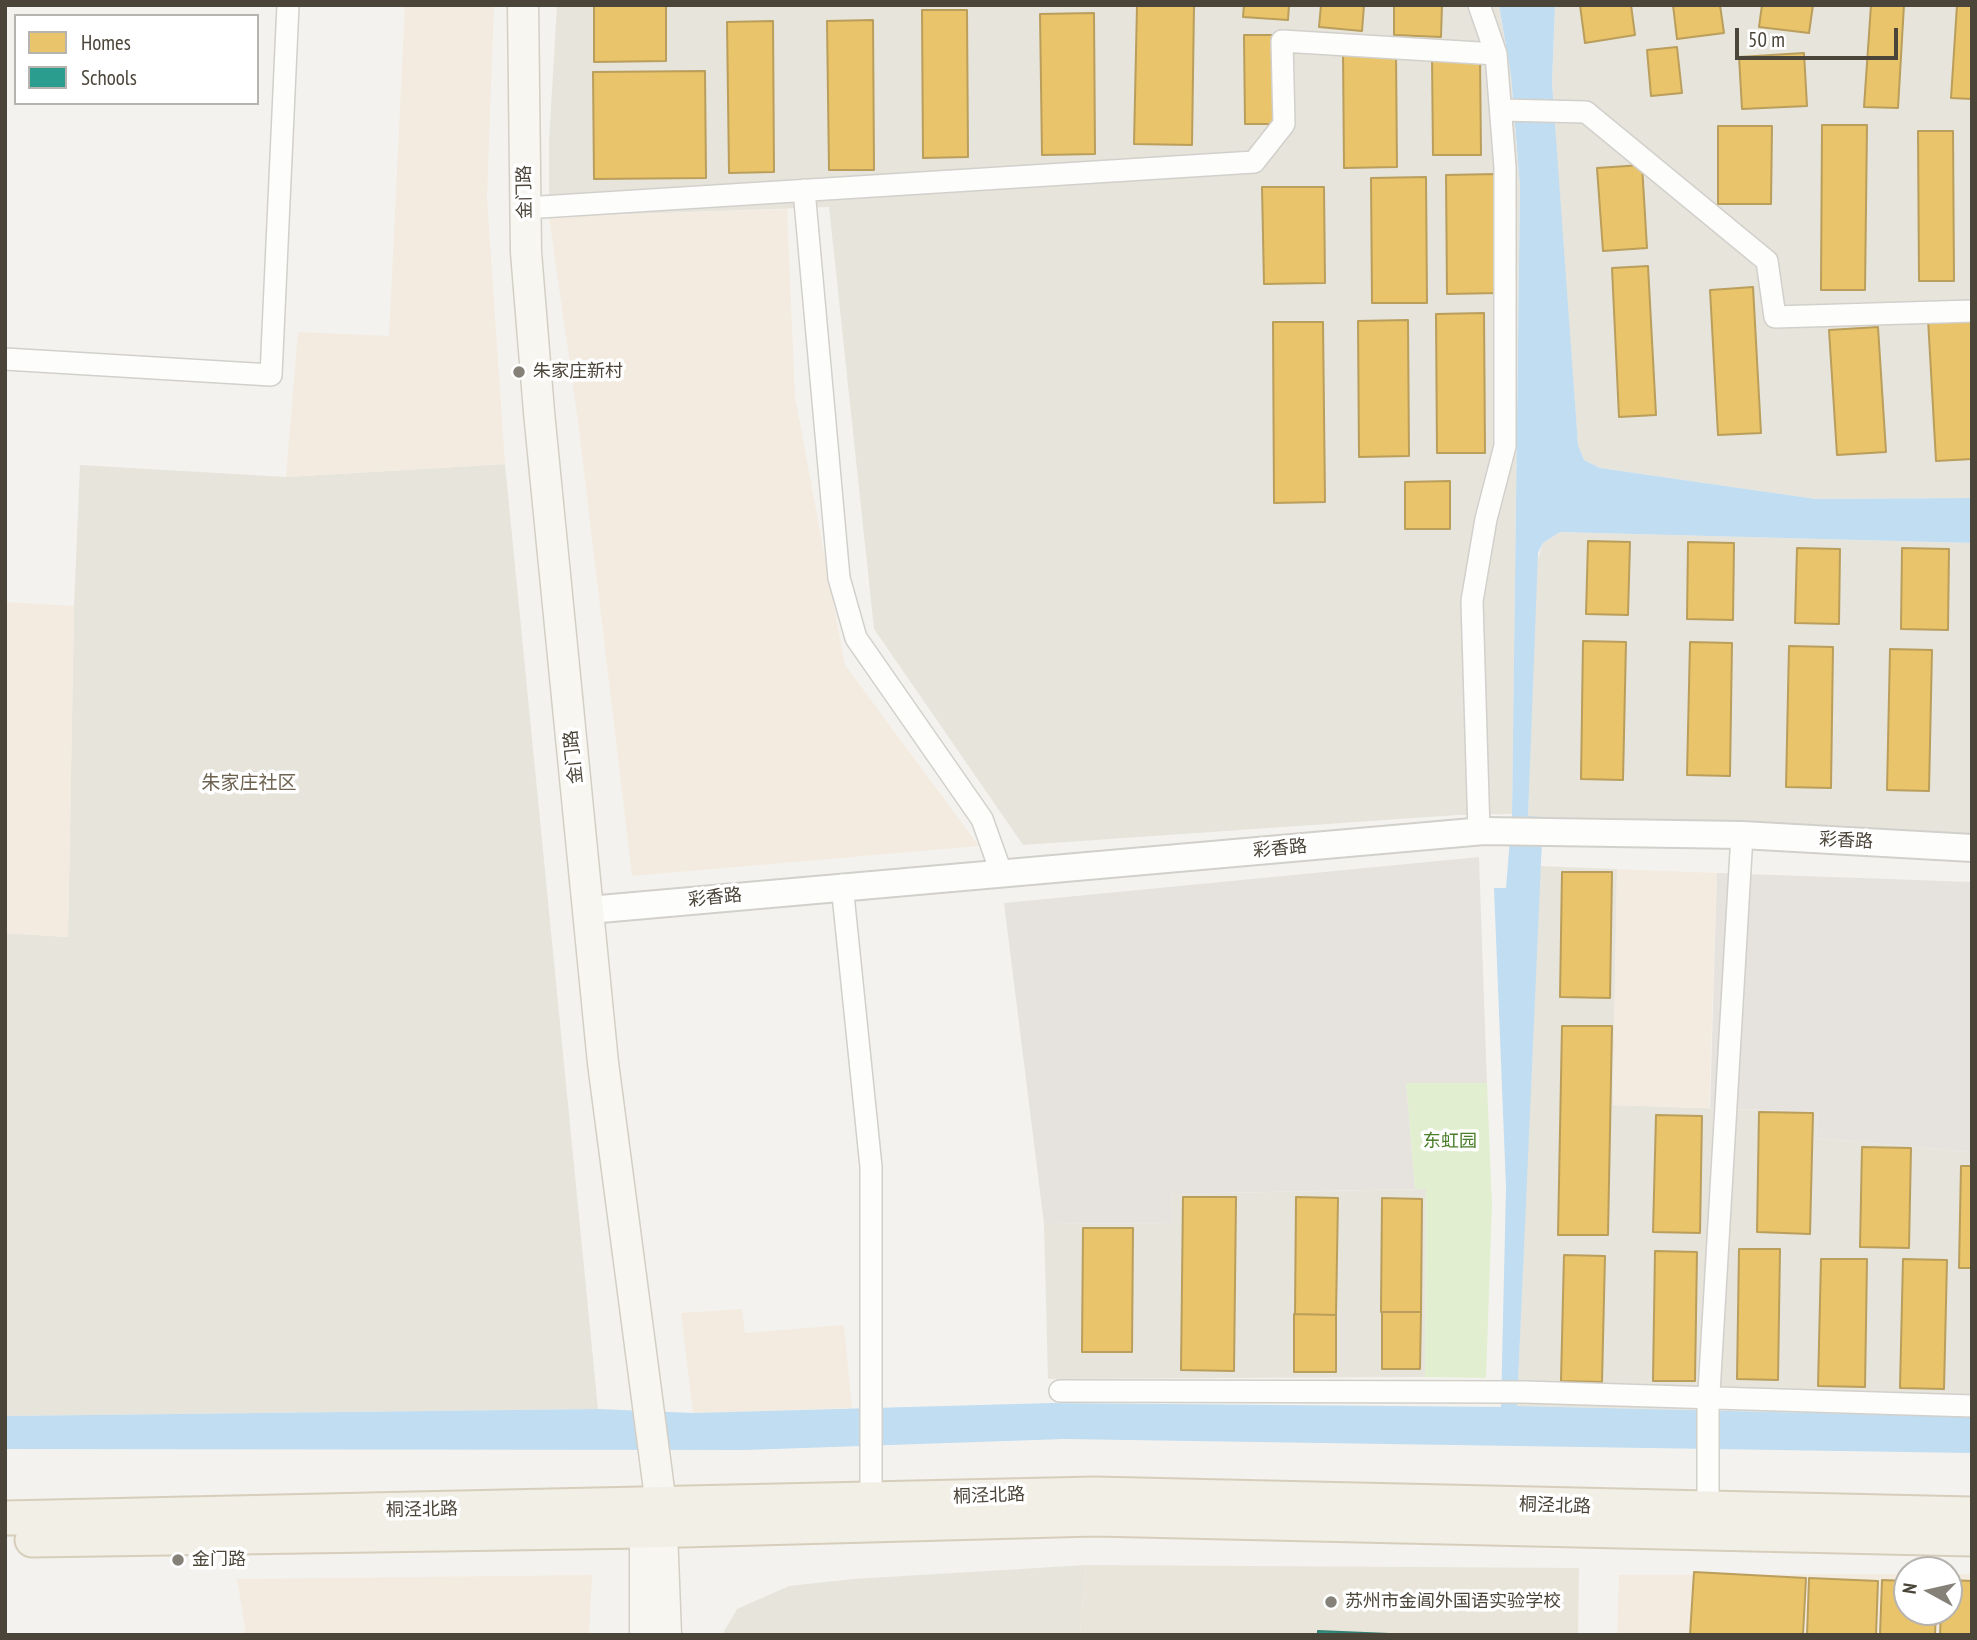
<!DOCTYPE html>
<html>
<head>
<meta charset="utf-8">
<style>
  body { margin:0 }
  #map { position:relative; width:1977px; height:1640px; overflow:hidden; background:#f4f2ee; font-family:"PT Sans Narrow",sans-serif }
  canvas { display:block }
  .frame { position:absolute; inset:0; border:7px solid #4b4439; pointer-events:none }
  .legend { position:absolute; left:14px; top:14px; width:245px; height:91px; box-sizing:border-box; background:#fff; border:2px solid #b7b4b0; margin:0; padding:9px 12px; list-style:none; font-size:21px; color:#4b4439 }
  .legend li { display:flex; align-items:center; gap:14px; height:35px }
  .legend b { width:35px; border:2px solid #b7b4b0 }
  .north { position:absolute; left:1893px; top:1556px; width:70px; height:70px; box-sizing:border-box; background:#fff; border:2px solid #b7b4b0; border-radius:50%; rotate:278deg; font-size:19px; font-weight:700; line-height:28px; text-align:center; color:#4b4439 }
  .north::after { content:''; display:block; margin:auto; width:24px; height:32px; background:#868178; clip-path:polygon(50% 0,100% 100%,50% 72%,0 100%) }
  .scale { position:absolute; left:1735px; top:28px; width:163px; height:32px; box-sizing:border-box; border:4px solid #4b4439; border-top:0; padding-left:9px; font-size:21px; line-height:24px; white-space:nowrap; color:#4b4439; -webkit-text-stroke:5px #fff; paint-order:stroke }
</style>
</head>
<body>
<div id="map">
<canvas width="1977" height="1640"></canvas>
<div class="frame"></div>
<ul class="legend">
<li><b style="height:19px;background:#e9c46a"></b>Homes</li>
<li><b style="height:19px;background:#2a9d8f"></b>Schools</li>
</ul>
<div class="north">N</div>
<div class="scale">50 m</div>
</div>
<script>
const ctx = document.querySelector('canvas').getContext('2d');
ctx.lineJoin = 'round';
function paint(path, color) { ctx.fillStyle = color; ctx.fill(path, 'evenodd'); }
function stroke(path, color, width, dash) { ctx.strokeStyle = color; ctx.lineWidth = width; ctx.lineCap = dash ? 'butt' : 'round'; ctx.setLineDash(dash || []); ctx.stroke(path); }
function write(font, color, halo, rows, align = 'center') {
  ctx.font = font + ' "PT Sans Narrow","Noto Sans SC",sans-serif'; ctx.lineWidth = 7; ctx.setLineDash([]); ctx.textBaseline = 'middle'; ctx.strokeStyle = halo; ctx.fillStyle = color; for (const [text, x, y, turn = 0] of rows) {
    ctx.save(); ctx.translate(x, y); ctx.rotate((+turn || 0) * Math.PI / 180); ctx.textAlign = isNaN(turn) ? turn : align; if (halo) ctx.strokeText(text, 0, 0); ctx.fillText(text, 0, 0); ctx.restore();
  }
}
paint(new Path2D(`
  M 557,5 L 1499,5 L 1511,75 L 1520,186 L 1512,814 L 1458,815 L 1023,845 L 874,629 L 829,207 L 549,217 L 549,141 Z
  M 1555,5 L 1972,5 L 1972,498 L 1816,499 L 1600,468 L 1584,460 L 1578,445 L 1558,187 L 1552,83 Z
  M 505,464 L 598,1409 L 5,1416 L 5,933 L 68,937 L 74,606 L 80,465 L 286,477 Z
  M 1560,532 L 1972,543 L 1972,836 L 1528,817 L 1536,565 L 1543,543 Z
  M 1539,866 L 1617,869 L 1613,1105 L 1818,1112 L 1816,1138 L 1972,1152 L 1972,1411 L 1944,1416 L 1517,1406 Z
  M 1426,1189 L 1425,1377 L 1048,1379 L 1044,1224 L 1172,1223 L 1171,1194 Z
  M 1086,1565 L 1080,1635 L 722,1635 L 737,1609 L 789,1586 L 853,1579 Z`), '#e7e4dc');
paint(new Path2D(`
  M 405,5 L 494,5 L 487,198 L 505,464 L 286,477 L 298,332 L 389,336 Z
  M 787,209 L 795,397 L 845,665 L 979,846 L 632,876 L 578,421 L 549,217 Z
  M 5,602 L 74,606 L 68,937 L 5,933 Z
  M 1617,869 L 1717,873 L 1709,1108 L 1613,1105 Z
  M 742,1309 L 745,1333 L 844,1325 L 852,1408 L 693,1413 L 681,1313 Z
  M 1907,1574 L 1907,1612 L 1949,1612 L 1949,1574 L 1972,1574 L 1972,1635 L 1617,1635 L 1619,1575 Z
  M 592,1575 L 589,1635 L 246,1635 L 237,1579 Z`), '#f3ebdf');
paint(new Path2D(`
  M 1717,873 L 1972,882 L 1972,1152 L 1816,1138 L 1818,1112 L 1710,1108 Z`), '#e6e2de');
paint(new Path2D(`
  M 1086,1565 L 1579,1568 L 1578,1635 L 1080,1635 Z`), '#eae5da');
paint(new Path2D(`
  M 1406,1083 L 1487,1083 L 1492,1205 L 1486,1378 L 1425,1377 L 1426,1189 L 1415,1189 Z`), '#e1eecf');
paint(new Path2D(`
  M 1479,857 L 1487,1083 L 1406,1083 L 1415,1189 L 1171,1194 L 1173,1223 L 1044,1224 L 1004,903 Z`), '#e6e3df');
paint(new Path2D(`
  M 1499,5 L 1555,5 L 1552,83 L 1578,445 L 1584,460 L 1600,468 L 1816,499 L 1972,498 L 1972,543 L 1560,532 L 1543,543 L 1538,553 L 1528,816 L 1543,817 L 1517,1406 L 1944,1416 L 1972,1411 L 1972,1453 L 1064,1439 L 745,1450 L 5,1449 L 5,1416 L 598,1409 L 693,1413 L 1052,1403 L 1501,1407 L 1506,1187 L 1494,888 L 1506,888 L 1512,814 L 1520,186 L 1511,75 Z`), '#c0ddf1');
const homes = new Path2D(`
  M 594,5 L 666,5 L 666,61 L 594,62 Z
  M 1137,5 L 1194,5 L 1192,145 L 1134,144 Z
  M 1244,5 L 1289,5 L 1288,20 L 1243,17 Z
  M 1321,5 L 1364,5 L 1362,31 L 1319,27 Z
  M 1394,5 L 1442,5 L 1441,37 L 1394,35 Z
  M 1580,5 L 1631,5 L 1635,35 L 1585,43 Z
  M 1673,5 L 1720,5 L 1724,33 L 1677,39 Z
  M 1762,5 L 1813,5 L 1809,33 L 1759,27 Z
  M 1871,5 L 1904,5 L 1898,108 L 1864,107 Z
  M 1957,5 L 1972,5 L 1972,99 L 1951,98 Z
  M 922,10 L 967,10 L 968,157 L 923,158 Z
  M 1094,13 L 1095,154 L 1042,155 L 1040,14 Z
  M 873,20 L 874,170 L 829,170 L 827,21 Z
  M 773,21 L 774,172 L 729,173 L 727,22 Z
  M 1244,35 L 1288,35 L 1289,124 L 1245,124 Z
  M 1677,47 L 1682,93 L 1651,96 L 1647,50 Z
  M 1804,53 L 1807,106 L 1742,109 L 1739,57 Z
  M 1343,54 L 1396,54 L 1397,167 L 1344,168 Z
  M 1432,57 L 1480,57 L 1481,155 L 1433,155 Z
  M 705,71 L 706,178 L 594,179 L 593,72 Z
  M 1822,125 L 1867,125 L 1865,290 L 1821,290 Z
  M 1718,126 L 1772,126 L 1771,204 L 1718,204 Z
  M 1918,131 L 1953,131 L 1954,281 L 1919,281 Z
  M 1642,165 L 1647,248 L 1603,251 L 1597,168 Z
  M 1496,174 L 1498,293 L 1447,294 L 1446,175 Z
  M 1426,177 L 1427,303 L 1372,303 L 1371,178 Z
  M 1262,187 L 1324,187 L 1325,283 L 1264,284 Z
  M 1648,266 L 1656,415 L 1619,417 L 1612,268 Z
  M 1753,287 L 1761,433 L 1718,435 L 1710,290 Z
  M 1484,313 L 1485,453 L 1437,453 L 1436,314 Z
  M 1972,317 L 1972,459 L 1936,461 L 1928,319 Z
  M 1408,320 L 1409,456 L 1359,457 L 1358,321 Z
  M 1273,322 L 1323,322 L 1325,502 L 1274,503 Z
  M 1878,327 L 1886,452 L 1837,455 L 1829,330 Z
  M 1450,481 L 1450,529 L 1405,529 L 1405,482 Z
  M 1588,541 L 1630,542 L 1628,615 L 1586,614 Z
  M 1688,542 L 1734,543 L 1733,620 L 1687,619 Z
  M 1797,548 L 1840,549 L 1839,624 L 1795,623 Z
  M 1902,548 L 1949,549 L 1948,630 L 1901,629 Z
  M 1583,641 L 1626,642 L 1623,780 L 1581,779 Z
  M 1690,642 L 1732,643 L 1730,776 L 1687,775 Z
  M 1789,646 L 1833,647 L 1831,788 L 1786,787 Z
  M 1890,649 L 1932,650 L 1929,791 L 1887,790 Z
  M 1562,872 L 1612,872 L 1610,998 L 1560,997 Z
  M 1562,1026 L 1612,1026 L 1608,1235 L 1558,1235 Z
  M 1759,1112 L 1813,1113 L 1810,1234 L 1757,1232 Z
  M 1656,1115 L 1702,1116 L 1700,1233 L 1653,1232 Z
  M 1862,1147 L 1911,1148 L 1909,1248 L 1860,1247 Z
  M 1961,1166 L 1972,1166 L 1972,1268 L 1959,1268 Z
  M 1183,1197 L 1236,1197 L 1234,1371 L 1181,1370 Z
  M 1296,1197 L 1338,1198 L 1336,1315 L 1295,1314 Z
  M 1382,1198 L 1422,1199 L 1421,1312 L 1381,1312 Z
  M 1083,1228 L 1133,1228 L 1132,1352 L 1082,1352 Z
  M 1739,1249 L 1780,1249 L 1778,1380 L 1737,1379 Z
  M 1655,1251 L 1697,1252 L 1695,1381 L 1653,1381 Z
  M 1564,1255 L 1605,1256 L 1602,1382 L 1561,1381 Z
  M 1821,1259 L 1867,1259 L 1865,1387 L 1818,1386 Z
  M 1903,1259 L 1947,1260 L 1944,1389 L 1900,1388 Z
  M 1382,1312 L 1421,1312 L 1420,1369 L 1382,1369 Z
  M 1294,1314 L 1336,1315 L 1336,1372 L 1294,1372 Z
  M 1694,1572 L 1806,1578 L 1803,1635 L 1690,1635 Z
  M 1809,1578 L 1878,1581 L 1876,1635 L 1807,1635 Z
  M 1882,1580 L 1907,1581 L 1907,1612 L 1936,1612 L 1935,1635 L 1880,1635 Z
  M 1949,1580 L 1972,1581 L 1972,1635 L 1940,1635 L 1941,1612 L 1949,1612 Z`);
paint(homes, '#e9c46a');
stroke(homes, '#ba9e5b', 2);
const schools = new Path2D(`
  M 1318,1631 L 1413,1635 L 1318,1635 Z`);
paint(schools, '#2a9d8f');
stroke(schools, '#348275', 2);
const minor = new Path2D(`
  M 1502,110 L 1586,112 L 1767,261 L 1775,317 L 1972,311
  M 804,190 L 839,578 L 856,638 L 982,819 L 1001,872
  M 525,208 L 1254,162 L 1284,124 L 1282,41 L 1496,54
  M 5,359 L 271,375 L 288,5
  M 1479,832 L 1472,601 L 1486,519 L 1505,446 L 1505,167 L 1496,54 L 1479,5
  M 842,885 L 871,1167 L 871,1500
  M 1060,1391 L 1524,1392 L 1972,1406
  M 1708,1509 L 1708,1409 L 1742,835`);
const tertiary = new Path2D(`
  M 589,910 L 1484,831 L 1742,835 L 1972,848`);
const secondary = new Path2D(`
  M 523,5 L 526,252 L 539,412 L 603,1063 L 661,1505 L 666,1635
  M 645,1635 L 645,1533`);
const primary = new Path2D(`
  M 5,1518 L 1095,1494 L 1972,1514
  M 32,1540 L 645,1531 L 1095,1519 L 1972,1539`);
stroke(minor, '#d2d0cb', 24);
stroke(tertiary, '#d2d0cb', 30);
stroke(secondary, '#d3cfc5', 33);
stroke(primary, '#d6cebb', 37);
stroke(minor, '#fdfdfc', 21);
stroke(tertiary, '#fdfdfc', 26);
stroke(secondary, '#f7f6f1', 30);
stroke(primary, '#f2efe6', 33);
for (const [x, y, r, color] of [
  [519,372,7,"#868178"],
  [178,1560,7,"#868178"],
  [1331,1602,7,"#868178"]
]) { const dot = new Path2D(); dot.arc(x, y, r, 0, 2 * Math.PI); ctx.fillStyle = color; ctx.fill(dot); stroke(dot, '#fff', 2.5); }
write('18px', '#4b4439', '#fff', [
  ["金门路",525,192,-91],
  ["金门路",574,757,-96],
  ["彩香路",1846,841,3],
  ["彩香路",1280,849,-5],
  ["彩香路",715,898,-6],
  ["桐泾北路",989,1496,-2],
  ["桐泾北路",1555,1506,2],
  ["桐泾北路",422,1510,-1]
]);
write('18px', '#4b4439', '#fff', [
  ["朱家庄新村",533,372],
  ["金门路",192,1560],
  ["苏州市金阊外国语实验学校",1345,1602]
], 'left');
write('18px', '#4a7f2a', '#fff', [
  ["东虹园",1450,1142]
]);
write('19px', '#6e6250', '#fff', [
  ["朱家庄社区",249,784]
]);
</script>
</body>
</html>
